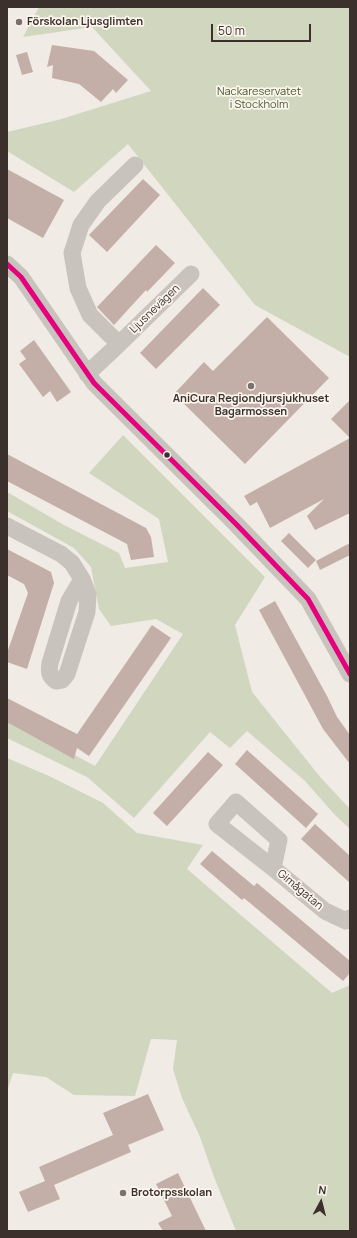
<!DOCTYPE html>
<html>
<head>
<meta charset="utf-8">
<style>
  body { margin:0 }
  #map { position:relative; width:357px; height:1238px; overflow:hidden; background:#f0ebe5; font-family:Manrope,sans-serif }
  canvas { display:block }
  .frame { position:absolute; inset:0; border:8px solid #3b302b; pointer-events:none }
  .north { position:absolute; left:301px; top:1182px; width:40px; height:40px; -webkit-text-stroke:3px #fbf5ee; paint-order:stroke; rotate:7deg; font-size:11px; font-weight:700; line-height:16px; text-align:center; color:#3b302b }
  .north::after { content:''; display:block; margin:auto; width:14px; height:18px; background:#3b302b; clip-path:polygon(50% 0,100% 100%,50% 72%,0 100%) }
  .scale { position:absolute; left:211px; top:24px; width:100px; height:18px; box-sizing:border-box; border:2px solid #3b302b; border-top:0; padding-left:5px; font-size:12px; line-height:14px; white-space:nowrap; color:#3b302b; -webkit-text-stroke:3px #fbf5ee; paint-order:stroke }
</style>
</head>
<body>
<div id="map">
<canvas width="357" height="1238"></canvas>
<div class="frame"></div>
<div class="north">N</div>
<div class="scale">50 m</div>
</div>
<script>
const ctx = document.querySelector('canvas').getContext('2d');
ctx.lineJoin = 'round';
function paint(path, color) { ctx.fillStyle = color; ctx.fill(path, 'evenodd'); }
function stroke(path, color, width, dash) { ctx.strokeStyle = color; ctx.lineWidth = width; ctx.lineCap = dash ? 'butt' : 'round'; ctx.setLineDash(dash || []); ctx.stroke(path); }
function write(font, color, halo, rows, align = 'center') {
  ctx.font = font + ' Manrope,sans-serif'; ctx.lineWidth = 3.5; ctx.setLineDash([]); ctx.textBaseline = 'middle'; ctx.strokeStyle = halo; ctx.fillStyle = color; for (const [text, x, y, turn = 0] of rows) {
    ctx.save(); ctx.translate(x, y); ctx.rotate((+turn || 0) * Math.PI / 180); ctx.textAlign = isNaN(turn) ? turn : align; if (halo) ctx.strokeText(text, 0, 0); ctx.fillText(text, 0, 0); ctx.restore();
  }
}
paint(new Path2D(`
  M 39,7 L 350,7 L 350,357 L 255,305 L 128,144 L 74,192 L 7,151 L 7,132 L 58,120 L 151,91 L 92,27 L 23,37 Z
  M 123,435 L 265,577 L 235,625 L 252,692 L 321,778 L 350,809 L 350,829 L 335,815 L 305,781 L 247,731 L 230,748 L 210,732 L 134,818 L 87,777 L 7,738 L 7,719 L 95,766 L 183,634 L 156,619 L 111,626 L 99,609 L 91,567 L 74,548 L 7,511 L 7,492 L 64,525 L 119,553 L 125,568 L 168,562 L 159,519 L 89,473 Z
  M 7,758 L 49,776 L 103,803 L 137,833 L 203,845 L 187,869 L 332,993 L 350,985 L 350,1231 L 236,1231 L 214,1177 L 200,1137 L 182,1098 L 173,1069 L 177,1040 L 151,1039 L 135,1096 L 74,1095 L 46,1077 L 13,1073 L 7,1091 Z`), '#d1d6bf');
paint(new Path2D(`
  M 52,45 L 94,51 L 128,80 L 116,93 L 113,89 L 101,102 L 79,84 L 52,78 L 53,65 L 47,67 Z
  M 27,52 L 33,72 L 22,75 L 16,55 Z
  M 7,169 L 64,200 L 43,238 L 7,218 Z
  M 143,179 L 160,195 L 107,252 L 89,235 Z
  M 156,245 L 175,263 L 147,292 L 146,290 L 114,325 L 97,307 Z
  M 203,288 L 220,305 L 156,369 L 140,353 Z
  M 267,317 L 329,378 L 245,464 L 174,394 L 204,362 L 213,371 Z
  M 34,340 L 71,392 L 57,402 L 50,391 L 43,397 L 19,364 L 26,359 L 20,351 Z
  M 350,400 L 350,513 L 315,530 L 307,516 L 324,499 L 270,528 L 257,502 L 250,506 L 244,496 L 350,438 L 331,419 Z
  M 7,454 L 146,528 L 151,537 L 154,557 L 131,560 L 127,544 L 7,481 Z
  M 289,533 L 316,560 L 308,568 L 281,541 Z
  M 350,543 L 350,555 L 320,570 L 316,561 Z
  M 7,549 L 51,572 L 54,583 L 27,669 L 7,662 L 7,653 L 28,593 L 24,584 L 7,575 Z
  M 275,601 L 327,696 L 337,717 L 350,735 L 350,764 L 323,729 L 259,610 Z
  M 152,625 L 171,638 L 89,756 L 77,748 L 74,759 L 7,722 L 7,698 L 77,734 Z
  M 247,750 L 318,814 L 306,828 L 235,764 Z
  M 208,752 L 223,765 L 167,826 L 153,813 Z
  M 315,824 L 350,856 L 350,883 L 301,839 Z
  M 212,851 L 254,886 L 257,883 L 350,961 L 350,973 L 343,981 L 244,898 L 242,900 L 200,864 Z
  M 148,1094 L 164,1130 L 128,1145 L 131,1152 L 54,1185 L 60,1199 L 28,1212 L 19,1192 L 45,1181 L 39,1167 L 113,1135 L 103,1113 Z
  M 178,1173 L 206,1231 L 163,1231 L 158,1223 L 172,1216 L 156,1184 Z`), '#c3afa7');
stroke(new Path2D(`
  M 7,264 L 21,277 L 94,383 L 236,524 L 308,599 L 350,674
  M 119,344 L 191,274
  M 87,374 L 119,344 L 90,315 L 78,288 L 72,253 L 81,225 L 98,201 L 135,165
  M 7,526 L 61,554 L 72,563 L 82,579 L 88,594 L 87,612 L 67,674 L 62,680 L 56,681 C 48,675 49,671 50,663 L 69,601 L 82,579
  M 273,868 L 279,840 L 236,802 L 217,824 L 273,868 L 325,911 L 346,921 L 350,918`), '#c9c3be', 17);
stroke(new Path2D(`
  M 7,264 L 21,277 L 94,383 L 236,524 L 308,599 L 350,674`), '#e5007d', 5);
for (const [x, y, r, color] of [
  [19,22,4,"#7a716c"],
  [251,386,4,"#7a716c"],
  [167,455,3.5,"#3b302b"],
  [123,1193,4,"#7a716c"]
]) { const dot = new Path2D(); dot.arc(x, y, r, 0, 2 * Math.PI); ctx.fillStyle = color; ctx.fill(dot); stroke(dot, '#fbf5ee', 1.5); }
write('bold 11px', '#3b302b', '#fbf5ee', [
  ["Förskolan Ljusglimten",27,22],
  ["AniCura Regiondjursjukhuset",251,399,"center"],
  ["Bagarmossen",251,412,"center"],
  ["Brotorpsskolan",131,1193]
], 'left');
write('11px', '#4a5a2e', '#fbf5ee', [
  ["Nackareservatet",259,92],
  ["i Stockholm",259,105]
]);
write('11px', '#3b302b', '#fbf5ee', [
  ["Ljusnevägen",155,309,-44],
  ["Gimågatan",300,890,40]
]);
</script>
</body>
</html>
